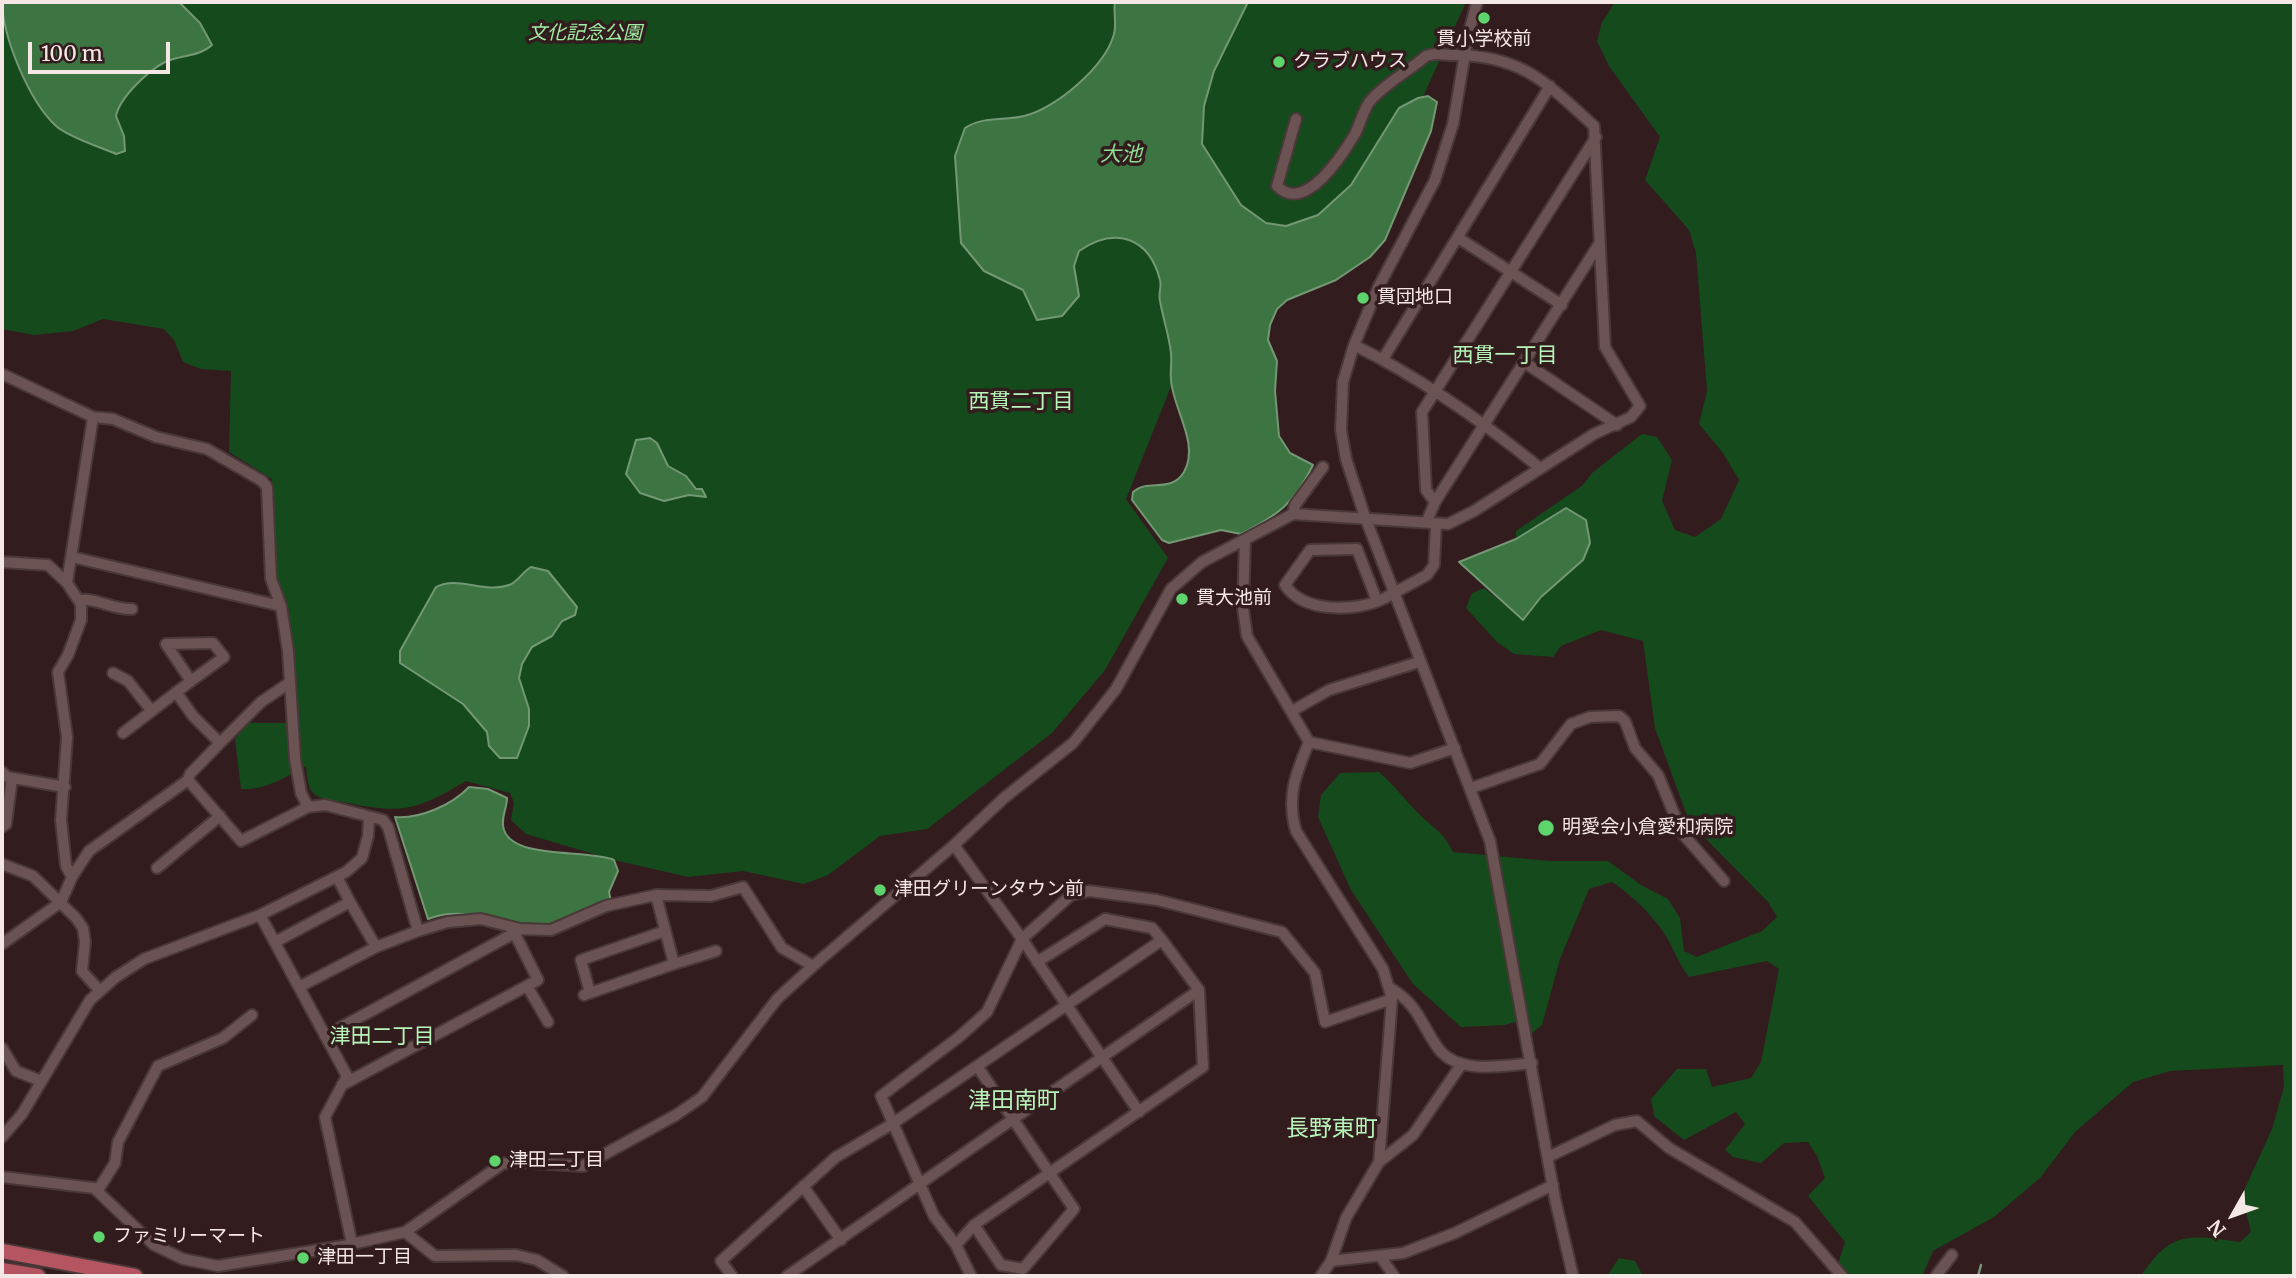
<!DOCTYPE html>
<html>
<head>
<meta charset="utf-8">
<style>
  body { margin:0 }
  #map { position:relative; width:2296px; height:1278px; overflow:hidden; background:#321c1e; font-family:Merriweather,serif }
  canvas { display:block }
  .frame { position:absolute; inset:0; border:4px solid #f6e7e7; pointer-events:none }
  .north { position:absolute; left:2198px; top:1180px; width:70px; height:70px; -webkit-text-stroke:5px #321c1e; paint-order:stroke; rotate:230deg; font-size:19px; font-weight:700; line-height:28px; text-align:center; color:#f6e7e7 }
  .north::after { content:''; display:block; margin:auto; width:24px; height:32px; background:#f6e7e7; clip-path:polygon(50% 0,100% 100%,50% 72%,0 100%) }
  .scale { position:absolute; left:28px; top:42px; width:142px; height:32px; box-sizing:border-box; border:4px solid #f6e7e7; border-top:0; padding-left:9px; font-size:21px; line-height:24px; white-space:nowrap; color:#f6e7e7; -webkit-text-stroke:5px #321c1e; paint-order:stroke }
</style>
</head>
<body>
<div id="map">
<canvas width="2296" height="1278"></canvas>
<div class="frame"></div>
<div class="north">N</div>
<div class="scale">100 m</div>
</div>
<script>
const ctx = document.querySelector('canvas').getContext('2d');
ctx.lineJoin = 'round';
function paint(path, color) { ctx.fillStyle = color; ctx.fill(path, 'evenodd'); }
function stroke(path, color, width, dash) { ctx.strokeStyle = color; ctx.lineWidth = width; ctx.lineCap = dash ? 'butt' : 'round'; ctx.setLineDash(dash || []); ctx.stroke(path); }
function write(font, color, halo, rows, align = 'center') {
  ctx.font = font + ' Merriweather,"Noto Sans JP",serif'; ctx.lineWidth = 7; ctx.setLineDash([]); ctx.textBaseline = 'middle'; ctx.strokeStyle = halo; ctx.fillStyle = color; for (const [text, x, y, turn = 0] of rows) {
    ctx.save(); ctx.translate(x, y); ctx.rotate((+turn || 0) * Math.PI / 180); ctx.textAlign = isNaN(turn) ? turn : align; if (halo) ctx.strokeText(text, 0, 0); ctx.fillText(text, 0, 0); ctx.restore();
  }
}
paint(new Path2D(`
  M 2,2 L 1466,2 L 1404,139 L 1336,216 L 1222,259 L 1126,499 L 1168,558 L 1105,670 L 1052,733 L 927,829 L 880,836 L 828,875 L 804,884 L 743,871 L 688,877 L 614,860 L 526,834 L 511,820 L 514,803 L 510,793 L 466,781 C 414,812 401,814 343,802 C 333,800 319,800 312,792 C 307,785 307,774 306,766 C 286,777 264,791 241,789 L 235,739 L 247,723 L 295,723 L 290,656 L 292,639 L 274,578 L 272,479 L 229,452 L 231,371 L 201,369 L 183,362 L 174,340 L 164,329 L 103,319 L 73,331 L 34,335 L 2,329 Z
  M 1615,2 L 2294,2 L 2294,1276 L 2141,1276 C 2171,1230 2189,1235 2240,1242 L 2251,1232 L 2242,1195 L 2272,1129 L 2284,1087 L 2283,1065 L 2170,1071 L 2133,1082 L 2075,1132 L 2040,1178 L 1994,1217 L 1933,1251 L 1922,1276 L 1834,1276 L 1845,1242 L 1808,1196 L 1825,1178 L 1817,1156 L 1808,1142 L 1784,1143 L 1761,1163 L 1733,1157 L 1725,1150 L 1745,1124 L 1736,1112 L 1684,1140 L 1654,1116 L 1651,1099 L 1677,1069 L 1706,1069 L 1712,1087 L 1751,1078 L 1761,1062 L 1779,969 L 1767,961 L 1689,977 C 1678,963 1673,947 1664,933 C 1650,912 1632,896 1612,882 L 1589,889 L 1560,959 L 1542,1025 L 1530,1035 L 1519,1021 L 1505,1025 L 1461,1027 L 1413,984 L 1351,890 L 1318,817 L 1321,795 L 1340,773 L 1379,772 C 1395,785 1406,802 1421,816 C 1436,830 1443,832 1453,852 L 1550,861 L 1608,861 L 1641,885 L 1668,899 L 1680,918 L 1684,951 L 1697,957 L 1762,931 L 1777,917 L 1768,902 L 1708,841 L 1686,813 L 1655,728 L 1643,641 L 1601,630 L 1561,646 L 1553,657 L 1514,654 L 1497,642 L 1466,608 L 1472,593 L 1484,588 L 1524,620 L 1541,597 L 1583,561 L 1566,508 L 1516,539 L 1516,531 L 1583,485 L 1592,473 L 1642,434 L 1657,437 L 1672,460 L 1662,501 L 1675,530 L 1695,537 L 1721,519 L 1739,480 L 1723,453 L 1699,424 L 1707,391 L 1696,253 L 1689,230 L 1645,180 L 1660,137 L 1609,66 L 1597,41 L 1602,22 Z
  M 1619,1258 L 1635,1261 L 1643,1276 L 1607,1276 Z`), '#144a1c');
const water = new Path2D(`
  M 2,2 L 179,2 L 200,23 L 212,45 C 199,57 180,55 165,62 C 148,71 120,97 116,116 L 124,136 L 125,151 L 116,154 C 100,147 68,137 56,126 C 29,101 3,38 2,2 Z
  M 1115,2 L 1248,2 L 1214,71 L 1204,106 L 1202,144 L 1241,205 L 1266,223 L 1286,226 L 1318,215 L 1351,185 L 1399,108 L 1418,98 L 1428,96 L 1437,102 L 1431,131 L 1385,240 L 1370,257 L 1336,280 L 1287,300 L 1277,309 L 1270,325 L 1268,340 L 1277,361 L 1275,391 L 1279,436 L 1290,453 L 1313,465 C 1294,504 1278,515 1241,534 L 1221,530 L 1169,543 L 1162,540 L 1132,500 L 1133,492 C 1148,478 1171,494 1184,472 C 1200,444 1173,409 1171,380 C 1170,371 1172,362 1171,353 C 1169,335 1163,318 1160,301 C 1158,293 1162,287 1160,280 C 1149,237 1115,226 1079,251 L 1074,266 L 1079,296 L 1062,316 L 1037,320 L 1023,290 L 984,271 L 961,243 L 955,156 L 965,128 C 983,116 1004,121 1024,116 C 1055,109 1105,67 1114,34 C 1117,23 1113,12 1115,2 Z
  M 650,438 L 657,443 L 668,466 L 686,476 L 696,489 L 702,489 L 706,497 L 689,495 L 664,501 L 640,493 L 626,474 L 636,440 Z
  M 1566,508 L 1586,520 L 1590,543 L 1583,560 L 1541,597 L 1523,620 L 1459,562 L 1516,539 Z
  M 531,567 L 548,571 L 577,607 L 575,615 L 562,621 L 552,636 L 532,647 L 522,664 L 519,678 L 529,709 L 529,726 L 517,758 L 500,758 L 489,746 L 487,732 L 463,704 L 400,663 L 400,651 L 436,587 C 457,575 485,594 509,585 C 518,582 522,572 531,567 Z
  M 469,787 L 488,789 L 507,798 C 507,809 500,819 504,830 C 514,860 590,849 614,860 L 618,871 L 609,892 L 611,902 C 590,910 563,927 540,927 C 501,928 467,903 428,919 L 395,817 C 420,819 452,805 469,787 Z`);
paint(water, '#3c7542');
stroke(water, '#749774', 2);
stroke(new Path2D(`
  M 1978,1276 L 1981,1265`), '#749774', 2.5);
const minor = new Path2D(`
  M 1477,2 L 1468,36 L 1453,124 L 1435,180 L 1379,286 L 1354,345 L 1343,382 L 1341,430 L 1346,459 L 1365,517 L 1490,841 L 1555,1199 L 1573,1276
  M 1460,239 L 1562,305
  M 1354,345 C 1421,378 1482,421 1540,468
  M 1383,359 L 1550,86
  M 1524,362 L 1617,425
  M 2,374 L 93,417 L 113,419 L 156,437 L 207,449 L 262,481 L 267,487 L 271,579 L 281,606 L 288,651 L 295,759 L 301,793 L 308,807
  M 1435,502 L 1426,490 L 1422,412 L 1596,137
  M 1293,514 L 1295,505 L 1323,467
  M 1427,521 L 1435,502 L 1599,244
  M 1245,540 L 1243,608 L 1247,636 L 1309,742 L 1410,763 L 1455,748
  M 72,557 L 281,606
  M 2,562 L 48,565 L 67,583 L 81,604 L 81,620 L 68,655 L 58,672 L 67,737 L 61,820 L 66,866 L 72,877
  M 67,583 L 93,417
  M 79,600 C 99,598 113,610 132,609
  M 1377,601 L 1357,549 L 1310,550 L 1285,585 C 1303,613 1356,612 1383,599 L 1427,575 L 1434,565 L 1436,524
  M 113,673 L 128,681 L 151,710
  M 176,692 L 193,716 L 220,743 L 190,774 L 188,780
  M 1292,711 L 1329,690 L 1419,662
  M 123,733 L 191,681 L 166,644 L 213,643 L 224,657 L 191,681
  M 1309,742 C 1296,773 1286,797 1296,831 L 1383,969 L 1392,999 L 1379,1162 L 1346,1218 L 1331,1261 L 1321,1276
  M 220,743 L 261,702 L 289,683
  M 2,772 L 7,777 L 65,787
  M 1471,788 L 1540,764 L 1571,724 L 1590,717 L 1619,716 L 1625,721 L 1635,748 L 1658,775 L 1682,833 L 1724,881
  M 2,827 L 6,824 L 12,778
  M 954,845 L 1022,939 L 1139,1112
  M 2,864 L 33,876 L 76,918 L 83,928 L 85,942 L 82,971 L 100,991
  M 157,868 L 220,816
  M 337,877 L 350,902
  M 260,915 L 347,1076 L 325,1117 L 352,1244
  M 275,942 L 350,902 L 376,947 L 299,987
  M 2,944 L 61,902 L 72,877 L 89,851 L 188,780 L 241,841 L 308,807 L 325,805 L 383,820 L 388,827 L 418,931 L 448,922 L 481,919 L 520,929 L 551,930 L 606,906 L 656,895 L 711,896 L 743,887 L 782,948 L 813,966
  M 376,947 L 418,931
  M 1037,962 L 1105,919 L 1152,928 L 1162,940
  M 674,964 L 716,951
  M 527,986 L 548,1022
  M 1390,988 C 1419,1005 1420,1023 1438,1048 C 1457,1075 1504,1066 1532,1063
  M 590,993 L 581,960 L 665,931
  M 584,995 L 674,964 L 656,895
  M 325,1036 L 520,930
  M 2,1048 L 16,1071 L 41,1081
  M 342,1085 L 538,980 L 514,932
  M 2,1137 L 22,1114 L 90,1000 L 116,977 L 144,959 L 260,915 L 346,872 L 362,858 L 368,836 L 369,817
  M 1548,1157 L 1615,1125 L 1637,1121 L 1669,1148 L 1795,1222 L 1842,1276
  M 1379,1162 L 1413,1135 L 1461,1065
  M 2,1177 L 94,1188 L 154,1245 L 183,1259 L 218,1266 L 343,1246 L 405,1232 L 502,1164 L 514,1162 L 583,1166 L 676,1115 L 702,1097 L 777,999 L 813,966 L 954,845 L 1004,798 L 1073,743 L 1116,689 L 1171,589 L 1202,562 L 1293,514 L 1448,524 L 1474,511 L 1594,434 L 1631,417 L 1640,406 L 1605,347 L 1594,126 C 1546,82 1521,55 1453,55 C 1443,55 1437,52 1426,56 C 1409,71 1386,83 1371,100 C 1363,109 1361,123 1355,134 C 1343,154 1305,215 1277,186 L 1296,119
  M 803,1186 L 841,1240
  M 98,1190 L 115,1163 L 118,1142 L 158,1066 L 223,1038 L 252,1015
  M 974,1225 L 1001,1265 L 1023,1269 L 1074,1209 L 977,1066
  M 405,1232 L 435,1256 L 516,1255 L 537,1260 L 563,1276
  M 1380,1256 L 1394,1276
  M 1331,1261 L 1403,1253 L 1455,1233 L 1553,1185
  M 732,1276 L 721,1261 L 836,1157 L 892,1124 L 1162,940 L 1199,990 L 1203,1067 L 974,1225 L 956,1245
  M 787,1276 L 1199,990
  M 971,1276 L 956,1245 L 934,1216 L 881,1096 L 959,1037 L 987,1012 L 1022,939 L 1071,895 L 1089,891 L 1157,900 L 1282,932 L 1315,973 L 1325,1022 L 1392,999
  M 1936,1276 L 1952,1255`);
const major = new Path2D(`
  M 2,1251 L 135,1276
  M 2,1270 L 38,1276`);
stroke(minor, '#4a3839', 14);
stroke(major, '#4a3839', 18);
stroke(minor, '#6b5253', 10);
stroke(major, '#b55561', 14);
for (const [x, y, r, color] of [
  [1484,18,7,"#5ed56c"],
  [1279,62,7,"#5ed56c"],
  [1363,298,7,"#5ed56c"],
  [1182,599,7,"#5ed56c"],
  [1546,828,9,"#5ed56c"],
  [880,890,7,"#5ed56c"],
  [495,1161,7,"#5ed56c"],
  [99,1237,7,"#5ed56c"],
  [303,1258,7,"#5ed56c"]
]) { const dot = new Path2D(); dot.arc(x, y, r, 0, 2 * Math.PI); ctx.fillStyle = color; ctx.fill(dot); stroke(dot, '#321c1e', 2.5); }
write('italic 19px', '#9eeea3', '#321c1e', [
  ["文化記念公園",585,34]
]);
write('19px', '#f6e7e7', '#321c1e', [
  ["貫小学校前",1484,40,"center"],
  ["クラブハウス",1293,62],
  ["貫団地口",1377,298],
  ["貫大池前",1196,599],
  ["明愛会小倉愛和病院",1562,828],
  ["津田グリーンタウン前",894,890],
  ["津田二丁目",509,1161],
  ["ファミリーマート",113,1237],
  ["津田一丁目",317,1258]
], 'left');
write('italic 21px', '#8cdc92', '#321c1e', [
  ["大池",1121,155]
]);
write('21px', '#b7f4b9', '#321c1e', [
  ["西貫一丁目",1505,356],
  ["西貫二丁目",1021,402],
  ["津田二丁目",382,1037]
]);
write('23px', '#b7f4b9', '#321c1e', [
  ["津田南町",1014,1101],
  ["長野東町",1332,1129]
]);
</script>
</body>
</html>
